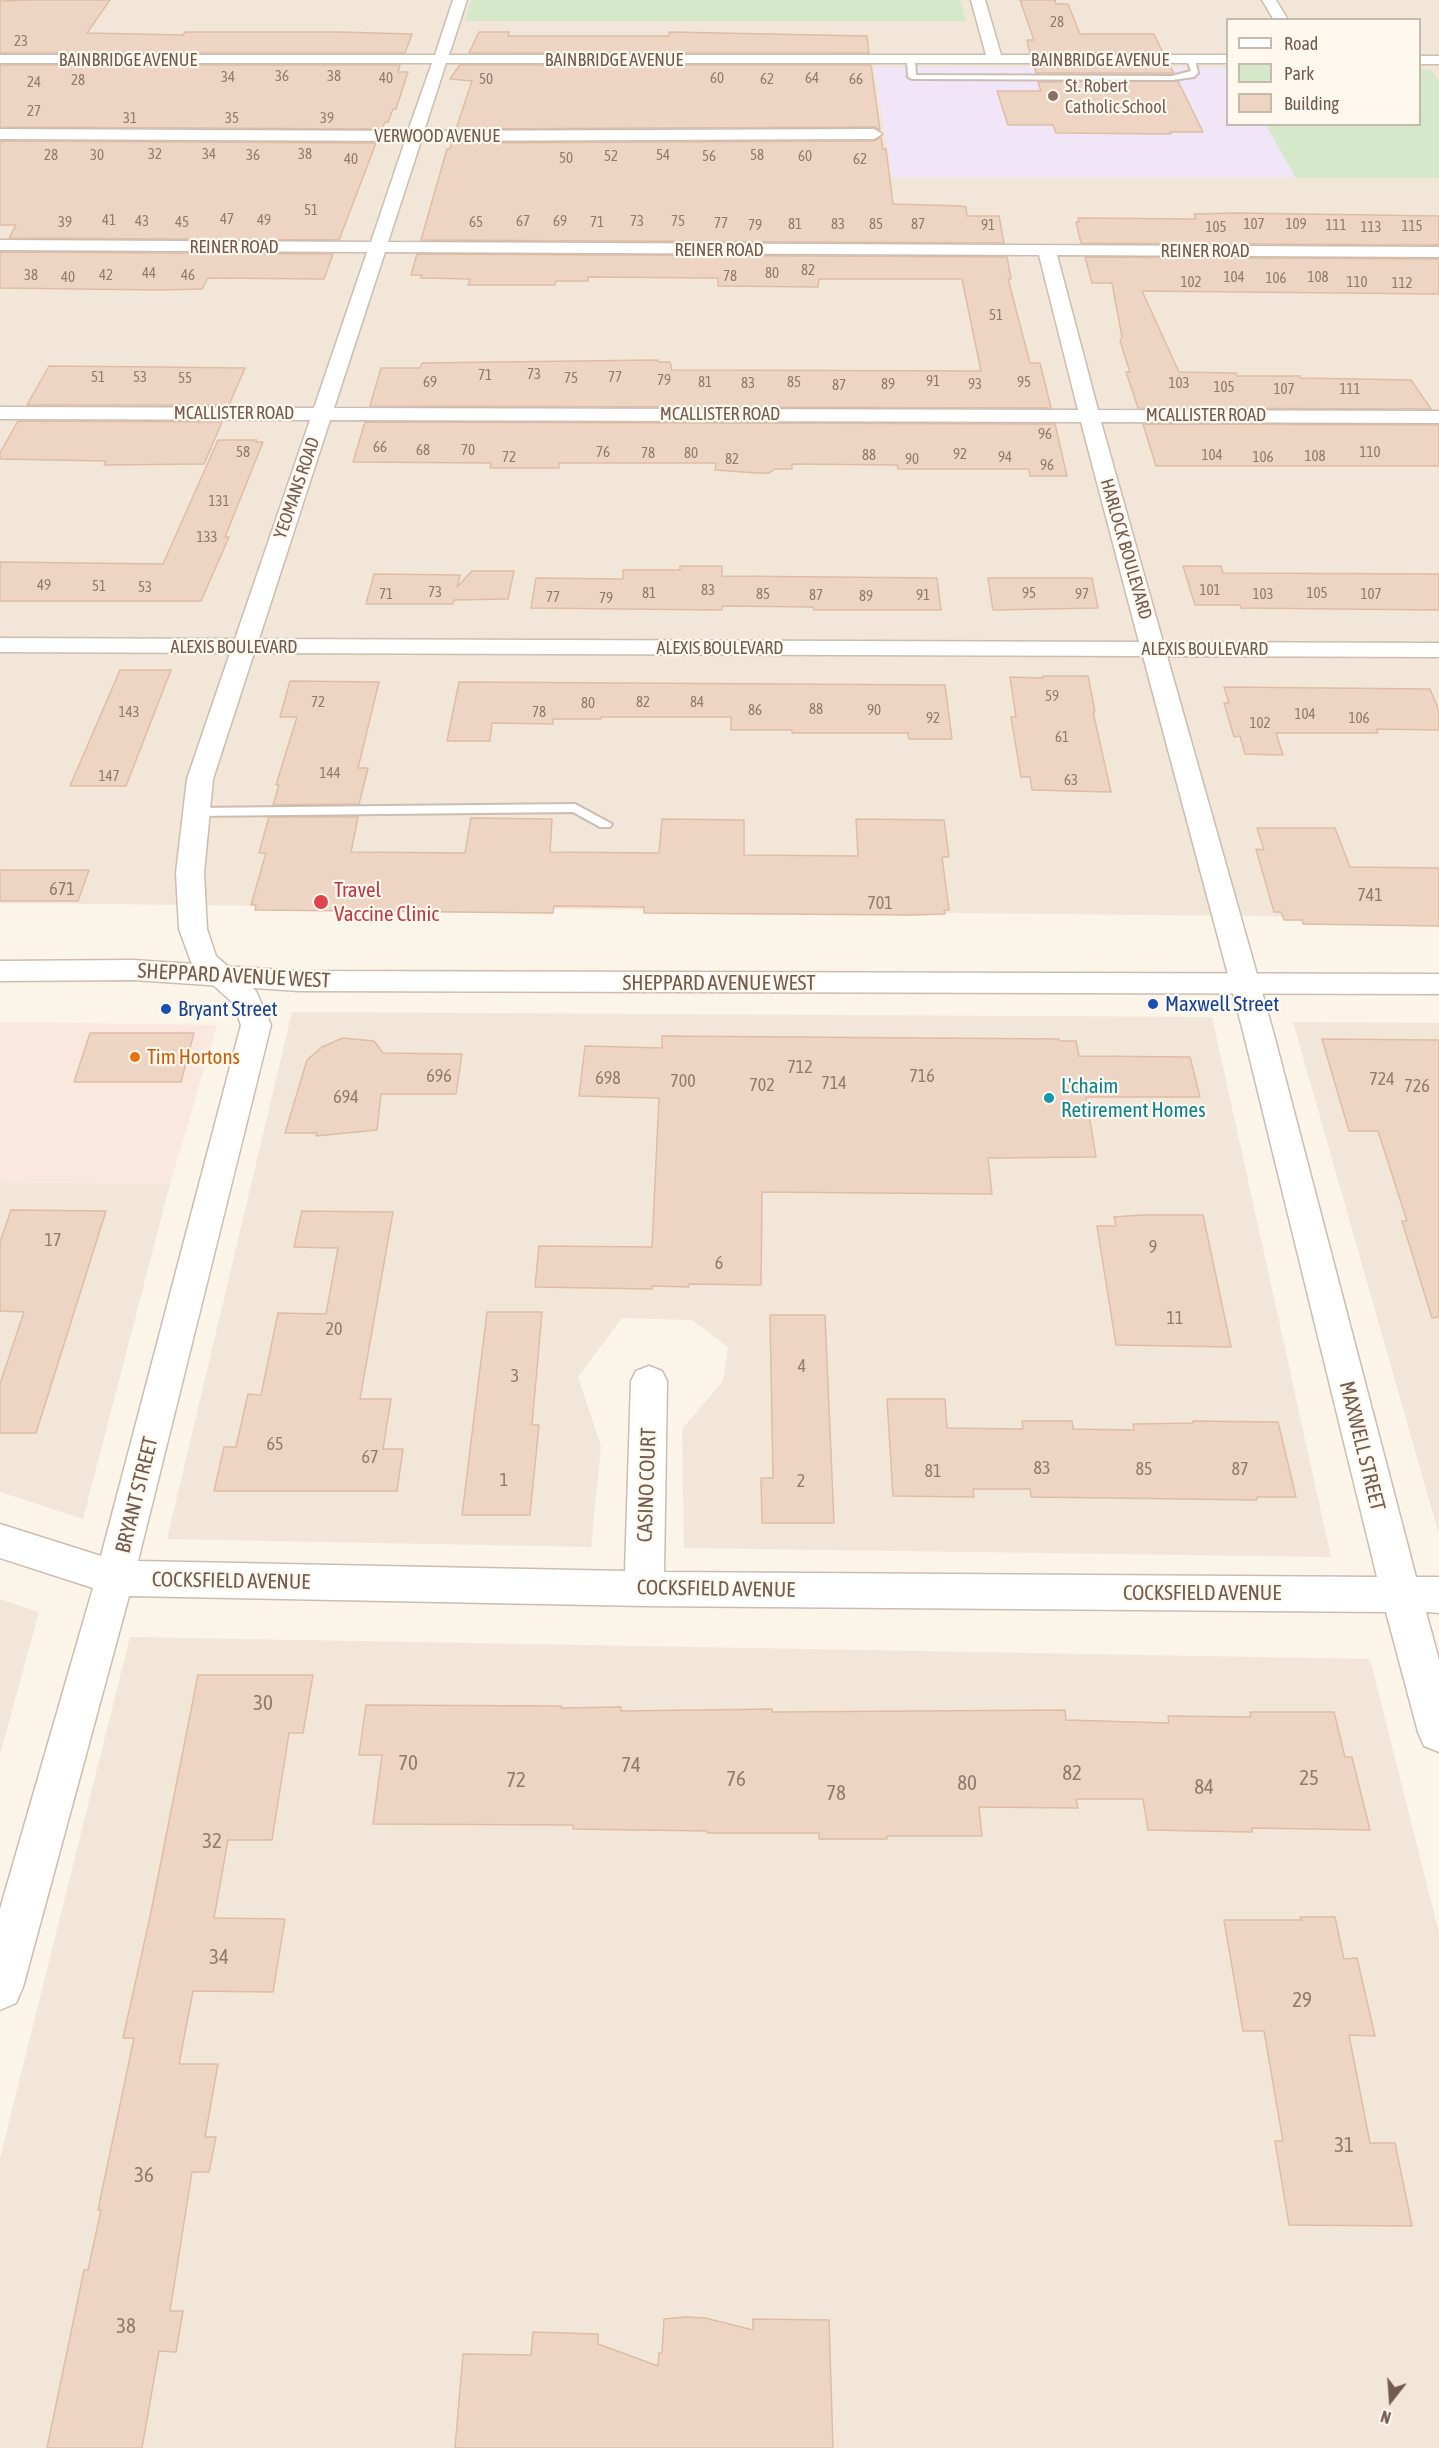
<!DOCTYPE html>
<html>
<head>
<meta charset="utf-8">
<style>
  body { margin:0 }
  #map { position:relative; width:1439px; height:2448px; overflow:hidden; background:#fbf4e9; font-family:"Asap Condensed",sans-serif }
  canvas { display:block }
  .legend { position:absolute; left:1226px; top:18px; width:195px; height:108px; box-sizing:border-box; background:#fef8ef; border:2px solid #c6baaf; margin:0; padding:8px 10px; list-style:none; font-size:18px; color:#735c4f }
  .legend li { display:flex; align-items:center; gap:12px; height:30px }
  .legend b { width:30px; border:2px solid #c6baaf }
  .north { position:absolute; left:1361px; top:2370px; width:60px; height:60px; -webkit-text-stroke:4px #fef8ef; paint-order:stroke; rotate:197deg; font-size:16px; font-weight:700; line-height:24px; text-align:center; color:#735c4f }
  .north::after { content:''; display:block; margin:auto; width:21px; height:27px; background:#735c4f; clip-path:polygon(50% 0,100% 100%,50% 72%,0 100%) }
</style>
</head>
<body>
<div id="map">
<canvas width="1439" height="2448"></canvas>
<ul class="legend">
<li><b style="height:8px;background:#fff"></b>Road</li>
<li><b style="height:16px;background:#d5e8c9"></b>Park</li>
<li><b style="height:16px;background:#eed5c3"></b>Building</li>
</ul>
<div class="north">N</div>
</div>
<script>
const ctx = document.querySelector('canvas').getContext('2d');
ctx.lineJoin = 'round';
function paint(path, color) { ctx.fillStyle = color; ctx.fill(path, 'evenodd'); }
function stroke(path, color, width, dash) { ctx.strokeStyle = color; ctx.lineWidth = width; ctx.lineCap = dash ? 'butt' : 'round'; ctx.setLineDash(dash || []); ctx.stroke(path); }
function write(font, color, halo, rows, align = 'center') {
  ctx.font = font + ' "Asap Condensed",sans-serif'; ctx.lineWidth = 4.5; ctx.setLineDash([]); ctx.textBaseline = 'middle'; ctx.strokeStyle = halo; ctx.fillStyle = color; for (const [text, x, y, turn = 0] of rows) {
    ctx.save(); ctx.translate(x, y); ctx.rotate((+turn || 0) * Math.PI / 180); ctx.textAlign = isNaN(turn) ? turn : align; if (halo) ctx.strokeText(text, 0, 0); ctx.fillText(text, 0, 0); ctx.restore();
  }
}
paint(new Path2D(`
  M 0,0 L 1439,0 L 1439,918 L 0,903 ZM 1228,20 L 1420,20 L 1420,124 L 1228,124 Z
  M 292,1012 L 1212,1017 L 1331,1557 L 684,1548 L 682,1429 L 723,1381 L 728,1347 L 692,1320 L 622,1318 L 578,1377 L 601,1446 L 591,1547 L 167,1539 Z
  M 1293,1022 L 1439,1023 L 1439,1535 Z
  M 0,1182 L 170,1184 L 83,1519 L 0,1492 Z
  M 0,1599 L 39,1612 L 0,1755 Z
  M 130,1637 L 1370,1659 L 1439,1933 L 1439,2448 L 0,2448 L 0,2158 Z`), '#f2e6d8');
paint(new Path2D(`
  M 0,1022 L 217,1025 L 170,1184 L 0,1182 Z`), '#fae7de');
paint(new Path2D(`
  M 874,67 L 1227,68 L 1228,124 L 1266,125 L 1296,178 L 892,178 Z`), '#f1e6f7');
paint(new Path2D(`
  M 471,0 L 960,0 L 966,21 L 465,21 Z
  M 1420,69 L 1430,69 L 1439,81 L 1439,178 L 1296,178 L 1266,125 L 1420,124 Z`), '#d5e8c9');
const building = new Path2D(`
  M 30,0 L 110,0 L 87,33 L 183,35 L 185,32 L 338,32 L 412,34 L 405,53 L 0,53 L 0,1 Z
  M 1020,0 L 1055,0 L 1056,4 L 1068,4 L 1080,34 L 1154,34 L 1163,53 L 1030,53 L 1027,40 L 1034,40 Z
  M 479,32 L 509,32 L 508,36 L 669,36 L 669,32 L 867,36 L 869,53 L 469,53 Z
  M 0,65 L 400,65 L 398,72 L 408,72 L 396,109 L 393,109 L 388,122 L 385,122 L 382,129 L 0,127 Z
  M 460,65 L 871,65 L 880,130 L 874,127 L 456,129 L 472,81 L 450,79 Z
  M 1034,65 L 1169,65 L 1174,73 L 1036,73 Z
  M 1178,81 L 1203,132 L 1170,132 L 1171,134 L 1056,133 L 1053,125 L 1008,125 L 997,91 L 1041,91 L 1038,82 Z
  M 881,137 L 883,149 L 886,149 L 893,204 L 961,206 L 966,207 L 967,216 L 999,216 L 1004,243 L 421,240 L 447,149 L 450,149 L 452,143 L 874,141 Z
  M 0,141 L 376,143 L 339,240 L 9,238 L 16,225 L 0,225 Z
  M 1236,213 L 1439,216 L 1439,245 L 1081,243 L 1076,222 L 1079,222 L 1078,218 L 1196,219 L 1194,214 Z
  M 0,253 L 0,252 L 333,254 L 324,279 L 208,278 L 202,289 L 161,290 L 0,288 Z
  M 417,254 L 1007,257 L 1011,279 L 1008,279 L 1030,363 L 1040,363 L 1051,408 L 370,406 L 381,368 L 420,368 L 422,363 L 658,360 L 658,362 L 670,362 L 672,370 L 981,371 L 962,279 L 819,279 L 818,287 L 718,286 L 718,278 L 588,277 L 588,281 L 556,281 L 555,285 L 468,285 L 470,279 L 421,278 L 422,275 L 411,275 Z
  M 1085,257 L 1439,259 L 1439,294 L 1142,291 L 1179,372 L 1236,373 L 1237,376 L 1300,376 L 1300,378 L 1411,380 L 1431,409 L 1138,408 L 1126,372 L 1130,372 L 1120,341 L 1122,337 L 1112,283 L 1092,283 Z
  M 49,366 L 155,367 L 245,368 L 229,405 L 27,405 Z
  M 18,421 L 222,422 L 204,464 L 104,465 L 106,461 L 0,459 L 0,453 Z
  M 365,422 L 1055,424 L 1067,476 L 1030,476 L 1029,469 L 898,469 L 897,465 L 792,464 L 792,469 L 775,469 L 769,473 L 757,473 L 715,470 L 716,463 L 559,463 L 559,468 L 490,468 L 491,463 L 353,462 Z
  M 1143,424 L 1439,425 L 1439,466 L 1156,466 Z
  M 218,440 L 257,440 L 256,442 L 263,442 L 225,537 L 229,537 L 201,601 L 0,601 L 0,562 L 163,564 Z
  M 680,566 L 722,566 L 722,576 L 937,578 L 941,610 L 814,610 L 813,607 L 722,606 L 722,610 L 531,608 L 536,578 L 623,579 L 623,570 L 680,570 Z
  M 1183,566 L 1221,566 L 1223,573 L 1439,574 L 1439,610 L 1241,608 L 1240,605 L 1195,605 Z
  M 472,571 L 514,571 L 508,599 L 454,600 L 453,604 L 366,604 L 374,574 L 460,575 L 457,587 Z
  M 988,578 L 1092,578 L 1098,608 L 993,610 Z
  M 120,670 L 171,670 L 126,786 L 70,786 Z
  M 1043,676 L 1088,676 L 1095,712 L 1093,712 L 1111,792 L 1032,790 L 1030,777 L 1021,777 L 1011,717 L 1016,717 L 1010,677 L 1043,678 Z
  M 290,681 L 379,682 L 358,768 L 368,768 L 359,804 L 273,805 L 279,785 L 276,785 L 297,717 L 280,717 Z
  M 459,682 L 945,685 L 952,739 L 909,739 L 908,733 L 792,733 L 792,730 L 731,730 L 731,717 L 601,717 L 601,719 L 553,719 L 553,724 L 492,723 L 490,741 L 447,741 Z
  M 1224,687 L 1430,689 L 1439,711 L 1439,730 L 1376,729 L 1378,733 L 1276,733 L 1283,755 L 1245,754 L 1240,736 L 1234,737 L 1224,703 L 1229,703 Z
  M 269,817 L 358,817 L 351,852 L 465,853 L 471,818 L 552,819 L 550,852 L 659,853 L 662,819 L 744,820 L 744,855 L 858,856 L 856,819 L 944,820 L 949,857 L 942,857 L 949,910 L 944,910 L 945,914 L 911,915 L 644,913 L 644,907 L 554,906 L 553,913 L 255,910 L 256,905 L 251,905 L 266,853 L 259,853 Z
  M 1257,828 L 1335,828 L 1350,867 L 1439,868 L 1439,926 L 1303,924 L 1302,920 L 1284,920 L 1281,912 L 1274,912 L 1256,849 L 1264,850 Z
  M 0,870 L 89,870 L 78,901 L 0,901 Z
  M 90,1033 L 194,1033 L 181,1082 L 74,1082 Z
  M 662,1036 L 1059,1039 L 1060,1041 L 1076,1041 L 1079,1056 L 1190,1057 L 1200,1097 L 1086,1097 L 1096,1157 L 988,1158 L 992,1194 L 762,1192 L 761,1285 L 689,1284 L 689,1287 L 652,1286 L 652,1289 L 535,1287 L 539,1246 L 652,1247 L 659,1098 L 579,1096 L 585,1046 L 662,1048 Z
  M 343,1038 L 374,1041 L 383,1053 L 462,1054 L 456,1094 L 381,1094 L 377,1130 L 316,1136 L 317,1133 L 285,1133 L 307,1060 L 322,1047 Z
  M 1322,1039 L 1439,1040 L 1439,1317 L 1432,1318 L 1402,1221 L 1407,1221 L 1378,1131 L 1349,1131 Z
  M 11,1210 L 106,1211 L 36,1433 L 0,1433 L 0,1384 L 24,1312 L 0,1311 L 0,1242 Z
  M 302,1211 L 393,1212 L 360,1399 L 391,1399 L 383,1449 L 403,1449 L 397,1491 L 214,1491 L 224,1447 L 236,1447 L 248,1394 L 261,1395 L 278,1313 L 326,1314 L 338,1248 L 294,1247 Z
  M 1141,1215 L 1203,1215 L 1231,1347 L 1116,1345 L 1097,1226 L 1116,1226 L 1114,1217 Z
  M 487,1312 L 542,1312 L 532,1425 L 539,1425 L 530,1515 L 462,1515 Z
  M 770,1315 L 825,1315 L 834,1523 L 762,1523 L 761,1478 L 773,1478 Z
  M 887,1399 L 945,1399 L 947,1428 L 1023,1429 L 1022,1421 L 1072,1421 L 1073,1429 L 1134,1430 L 1133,1424 L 1193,1423 L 1193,1421 L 1278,1422 L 1296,1497 L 1257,1497 L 1257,1500 L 1031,1497 L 1030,1489 L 973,1489 L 974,1497 L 893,1496 Z
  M 198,1675 L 313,1675 L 303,1733 L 289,1733 L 272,1840 L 228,1840 L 214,1918 L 285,1919 L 273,1992 L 193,1991 L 179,2064 L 218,2064 L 205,2137 L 216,2137 L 209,2172 L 192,2172 L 170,2311 L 183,2311 L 176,2352 L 159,2351 L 142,2448 L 47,2448 L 84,2270 L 88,2270 L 101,2210 L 98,2210 L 134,2038 L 123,2038 L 150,1917 Z
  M 366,1705 L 561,1706 L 561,1708 L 621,1707 L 621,1711 L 772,1709 L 772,1712 L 1065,1710 L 1066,1720 L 1169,1723 L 1168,1716 L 1251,1717 L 1250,1712 L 1334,1712 L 1345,1757 L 1352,1757 L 1370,1830 L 1252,1828 L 1252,1832 L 1148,1830 L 1143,1799 L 1076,1799 L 1078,1808 L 979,1807 L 982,1836 L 887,1836 L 887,1839 L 819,1839 L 819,1833 L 707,1833 L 707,1831 L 573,1829 L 573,1825 L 373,1824 L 382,1755 L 359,1755 Z
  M 1300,1917 L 1335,1917 L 1344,1959 L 1357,1958 L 1375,2036 L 1349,2035 L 1370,2143 L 1395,2143 L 1412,2226 L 1289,2225 L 1275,2141 L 1283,2141 L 1264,2031 L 1243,2031 L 1224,1920 L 1302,1920 Z
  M 686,2317 L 705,2318 L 753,2330 L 753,2319 L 829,2320 L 833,2448 L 455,2448 L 463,2354 L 531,2355 L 533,2332 L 598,2334 L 598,2344 L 658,2366 L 659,2353 L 662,2353 L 664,2319 Z`);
paint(building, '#eed5c3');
stroke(building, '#dfbca5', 1.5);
const service = new Path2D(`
  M 1191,57 L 1195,59 L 1198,73 L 1194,77 L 1172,80 L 912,79 L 908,77 L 907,60 L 911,58 L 915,60 L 916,75 L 1172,76 L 1191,71 L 1187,59 Z
  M 575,804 L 612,824 L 610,827 L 600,827 L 573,812 L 196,816 L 189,812 L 196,808 Z`);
const minor = new Path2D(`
  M 453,0 L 467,0 L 449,55 L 986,55 L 971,0 L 985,0 L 1001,55 L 1228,55 L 1228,63 L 446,63 L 424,131 L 874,129 L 882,134 L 874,139 L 421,141 L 388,242 L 1439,247 L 1439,257 L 1057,255 L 1098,410 L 1439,411 L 1439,423 L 1101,422 L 1163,642 L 1439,643 L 1439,657 L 1167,656 L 1273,1031 L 1416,1577 L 1439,1577 L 1439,1613 L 1426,1612 L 1439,1660 L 1439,1752 L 1424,1746 L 1418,1732 L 1386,1612 L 644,1606 L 129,1596 L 23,1987 L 16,2003 L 0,2010 L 0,1909 L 93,1588 L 0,1558 L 0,1524 L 101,1556 L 241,1025 L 233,1003 L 193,967 L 179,929 L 176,873 L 187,779 L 230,653 L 0,652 L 0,638 L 235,639 L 310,420 L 0,419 L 0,407 L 314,408 L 367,252 L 0,250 L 0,240 L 371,242 L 405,141 L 0,139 L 0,129 L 408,131 L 432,63 L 0,63 L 0,55 L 435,55 ZM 385,252 L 1039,255 L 1078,410 L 334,408 ZM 330,420 L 1081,422 L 1139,642 L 259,639 ZM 254,653 L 1143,656 L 1243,1031 L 1377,1577 L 664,1572 L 667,1381 L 662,1371 L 649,1366 L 636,1371 L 631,1381 L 625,1571 L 138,1561 L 271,1025 L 256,991 L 216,956 L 207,929 L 204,873 L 213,779 Z
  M 1262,0 L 1276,0 L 1288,20 L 1274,20 Z
  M 1420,56 L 1439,56 L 1439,64 L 1420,64 Z`);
const secondary = new Path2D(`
  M 133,960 L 299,971 L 1439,974 L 1439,994 L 299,991 L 133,980 L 0,981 L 0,961 Z`);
stroke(service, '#ccbdb0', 4);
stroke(minor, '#ccbdb0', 3);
stroke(secondary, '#cebdae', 3);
paint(service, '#fff');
paint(minor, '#fff');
paint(secondary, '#fff');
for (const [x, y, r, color] of [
  [1053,96,6,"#8d6e63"],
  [321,902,8,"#e0444e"],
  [1153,1004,6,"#1a4fb4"],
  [166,1009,6,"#1a4fb4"],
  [135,1057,6,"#e8710a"],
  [1049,1098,6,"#0f9aa8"]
]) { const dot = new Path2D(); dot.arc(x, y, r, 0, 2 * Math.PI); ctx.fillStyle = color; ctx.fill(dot); stroke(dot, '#fef8ef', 2); }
write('15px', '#927a6c', null, [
  ["28",1057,22],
  ["23",21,41],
  ["36",282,76],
  ["38",334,76],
  ["34",228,77],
  ["40",386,78],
  ["60",717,78],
  ["64",812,78],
  ["50",486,79],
  ["62",767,79],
  ["66",856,79],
  ["28",78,80],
  ["24",34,82],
  ["27",34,111],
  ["31",130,118],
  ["35",232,118],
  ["39",327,118],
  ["32",155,154],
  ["34",209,154],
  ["38",305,154],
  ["28",51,155],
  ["30",97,155],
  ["36",253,155],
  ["54",663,155],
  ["58",757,155],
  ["52",611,156],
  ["56",709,156],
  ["60",805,156],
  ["50",566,158],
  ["40",351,159],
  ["62",860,159],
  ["51",311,210],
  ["47",227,219],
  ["41",109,220],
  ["49",264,220],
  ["43",142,221],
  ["67",523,221],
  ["69",560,221],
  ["73",637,221],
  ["75",678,221],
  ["39",65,222],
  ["45",182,222],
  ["65",476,222],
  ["71",597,222],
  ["77",721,223],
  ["81",795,224],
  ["83",838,224],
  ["85",876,224],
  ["87",918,224],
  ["107",1254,224],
  ["109",1296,224],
  ["79",755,225],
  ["91",988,225],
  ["111",1336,225],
  ["115",1412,226],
  ["105",1216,227],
  ["113",1371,227],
  ["82",808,270],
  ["44",149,273],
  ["80",772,273],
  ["38",31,275],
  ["42",106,275],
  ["46",188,275],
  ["78",730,276],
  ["40",68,277],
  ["104",1234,277],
  ["108",1318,277],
  ["106",1276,278],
  ["102",1191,282],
  ["110",1357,282],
  ["112",1402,283],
  ["51",996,315],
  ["73",534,374],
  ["71",485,375],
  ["51",98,377],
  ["53",140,377],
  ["77",615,377],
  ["55",185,378],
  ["75",571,378],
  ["79",664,380],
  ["91",933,381],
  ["69",430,382],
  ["81",705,382],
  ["85",794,382],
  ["95",1024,382],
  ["83",748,383],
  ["103",1179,383],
  ["89",888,384],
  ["93",975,384],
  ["87",839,385],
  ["105",1224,387],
  ["107",1284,389],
  ["111",1350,389],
  ["96",1045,434],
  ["66",380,447],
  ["68",423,450],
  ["70",468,450],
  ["58",243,452],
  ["76",603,452],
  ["110",1370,452],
  ["78",648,453],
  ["80",691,453],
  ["92",960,454],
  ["88",869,455],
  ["104",1212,455],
  ["108",1315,456],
  ["72",509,457],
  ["94",1005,457],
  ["106",1263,457],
  ["82",732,459],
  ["90",912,459],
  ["96",1047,465],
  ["131",219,501],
  ["133",207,537],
  ["49",44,585],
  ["51",99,586],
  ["53",145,587],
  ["83",708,590],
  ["101",1210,590],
  ["73",435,592],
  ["81",649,593],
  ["95",1029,593],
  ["105",1317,593],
  ["71",386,594],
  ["85",763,594],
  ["97",1082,594],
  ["103",1263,594],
  ["107",1371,594],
  ["87",816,595],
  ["91",923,595],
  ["89",866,596],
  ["77",553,597],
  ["79",606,598],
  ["59",1052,696],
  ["72",318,702],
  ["82",643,702],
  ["84",697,702],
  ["80",588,703],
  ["88",816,709],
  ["86",755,710],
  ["90",874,710],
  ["143",129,712],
  ["78",539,712],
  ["104",1305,714],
  ["92",933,718],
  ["106",1359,718],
  ["102",1260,723],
  ["61",1062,737],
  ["144",330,773],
  ["147",109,776],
  ["63",1071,780]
]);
write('18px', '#735c4f', '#fef8ef', [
  ["BAINBRIDGE AVENUE",128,60],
  ["BAINBRIDGE AVENUE",614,60],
  ["BAINBRIDGE AVENUE",1100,60],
  ["VERWOOD AVENUE",437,136],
  ["REINER ROAD",234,247],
  ["REINER ROAD",719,250],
  ["REINER ROAD",1205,251],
  ["MCALLISTER ROAD",234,413],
  ["MCALLISTER ROAD",720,414],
  ["MCALLISTER ROAD",1206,415],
  ["YEOMANS ROAD",297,488,-71],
  ["HARLOCK BOULEVARD",1126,549,74],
  ["ALEXIS BOULEVARD",234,647],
  ["ALEXIS BOULEVARD",720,648],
  ["ALEXIS BOULEVARD",1205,649]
]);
write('18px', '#785e54', '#fef8ef', [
  ["St. Robert",1065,86],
  ["Catholic School",1065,107]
], 'left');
write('18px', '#927a6c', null, [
  ["671",62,889],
  ["741",1370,895],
  ["701",880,903],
  ["712",800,1067],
  ["696",439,1076],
  ["716",922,1076],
  ["698",608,1078],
  ["724",1382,1079],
  ["700",683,1081],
  ["714",834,1083],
  ["702",762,1085],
  ["726",1417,1086],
  ["694",346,1097],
  ["17",53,1240],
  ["9",1153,1247],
  ["6",719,1263],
  ["11",1175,1318],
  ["20",334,1329],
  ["4",802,1366],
  ["3",515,1376],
  ["65",275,1444],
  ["67",370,1457],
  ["83",1042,1468],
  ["85",1144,1469],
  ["87",1240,1469],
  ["81",933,1471],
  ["1",504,1480],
  ["2",801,1481]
]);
write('21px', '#be3a42', '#fef8ef', [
  ["Travel",334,890],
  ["Vaccine Clinic",334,914]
], 'left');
write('21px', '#735c4f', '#fef8ef', [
  ["SHEPPARD AVENUE WEST",234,976,3],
  ["SHEPPARD AVENUE WEST",719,983],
  ["MAXWELL STREET",1362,1446,76],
  ["CASINO COURT",647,1485,-88],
  ["BRYANT STREET",137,1495,-76],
  ["COCKSFIELD AVENUE",231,1581,1],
  ["COCKSFIELD AVENUE",716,1589,1],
  ["COCKSFIELD AVENUE",1202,1593]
]);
write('21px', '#164399', '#fef8ef', [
  ["Maxwell Street",1165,1004],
  ["Bryant Street",178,1009]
], 'left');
write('21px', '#c56008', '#fef8ef', [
  ["Tim Hortons",147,1057]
], 'left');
write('21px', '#0d838f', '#fef8ef', [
  ["L'chaim",1061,1086],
  ["Retirement Homes",1061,1110]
], 'left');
write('21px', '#927a6c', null, [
  ["30",263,1703],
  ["70",408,1763],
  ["74",631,1765],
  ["82",1072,1773],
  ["25",1309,1778],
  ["76",736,1779],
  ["72",516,1780],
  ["80",967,1783],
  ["84",1204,1787],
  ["78",836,1793],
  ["32",212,1841],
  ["34",219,1957],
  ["29",1302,2000],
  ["31",1344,2145],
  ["36",144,2175],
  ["38",126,2326]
]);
</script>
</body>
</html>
